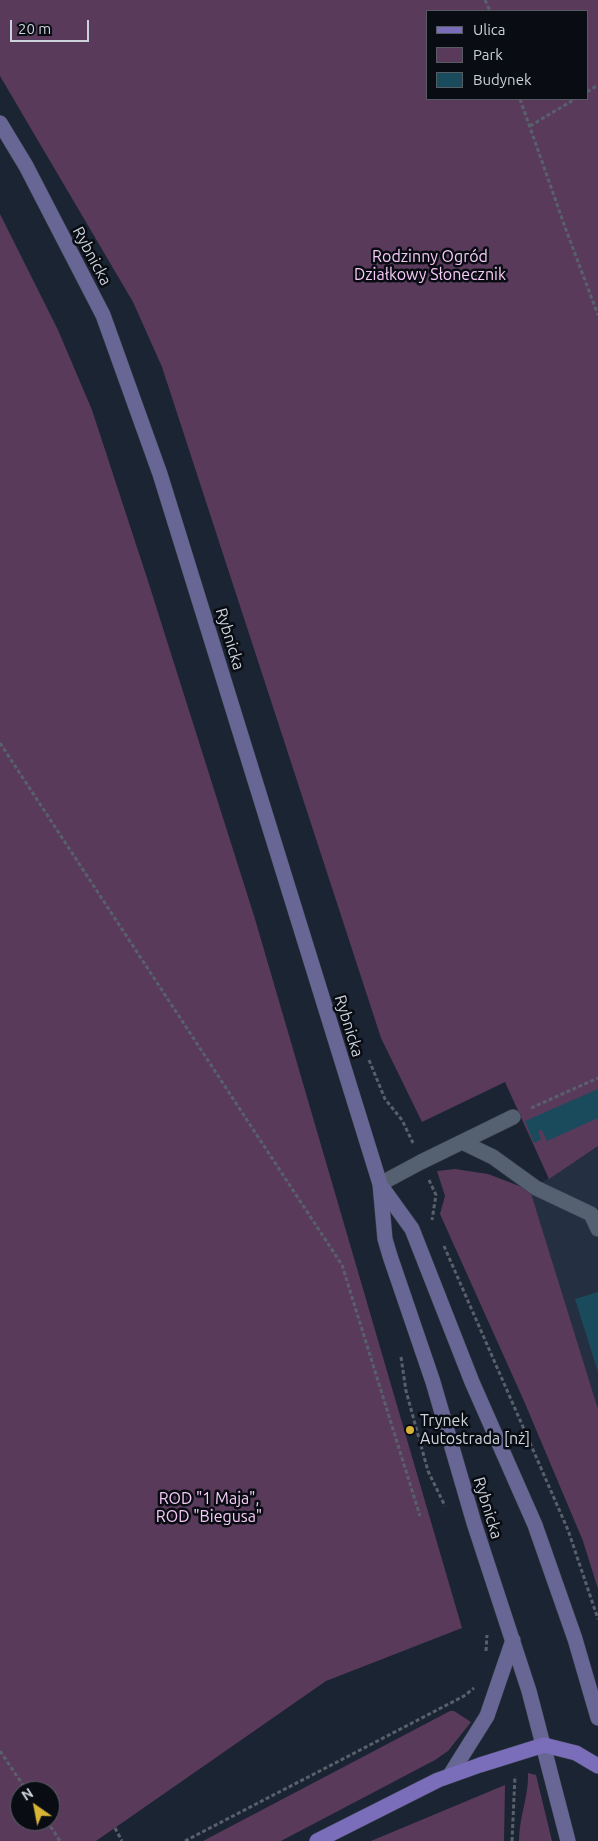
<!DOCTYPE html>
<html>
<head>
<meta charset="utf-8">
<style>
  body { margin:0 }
  #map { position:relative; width:598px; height:1841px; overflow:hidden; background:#1b2432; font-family:Ubuntu,sans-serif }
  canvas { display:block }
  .legend { position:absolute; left:426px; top:10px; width:162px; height:90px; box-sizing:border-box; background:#090d13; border:1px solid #575c63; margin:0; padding:6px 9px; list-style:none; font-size:15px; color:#ccd2db }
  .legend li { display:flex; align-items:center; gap:10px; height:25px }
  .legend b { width:25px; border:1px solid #575c63 }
  .north { position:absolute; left:10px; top:1781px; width:50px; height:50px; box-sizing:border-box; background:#090d13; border:1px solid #575c63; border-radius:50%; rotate:327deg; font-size:14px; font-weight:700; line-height:20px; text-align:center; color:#ccd2db }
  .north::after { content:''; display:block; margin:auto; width:18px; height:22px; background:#d9b334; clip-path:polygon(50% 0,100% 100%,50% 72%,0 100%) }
  .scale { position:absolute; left:10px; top:20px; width:79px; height:22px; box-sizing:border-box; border:2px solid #ccd2db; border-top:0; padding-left:6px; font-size:15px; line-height:18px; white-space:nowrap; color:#ccd2db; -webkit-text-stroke:4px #090d13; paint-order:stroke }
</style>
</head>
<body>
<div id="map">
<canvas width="598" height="1841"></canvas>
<ul class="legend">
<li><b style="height:6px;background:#7a6dba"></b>Ulica</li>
<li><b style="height:14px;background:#5a3a5b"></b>Park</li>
<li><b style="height:14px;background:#1a4b5d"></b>Budynek</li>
</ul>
<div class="north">N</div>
<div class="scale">20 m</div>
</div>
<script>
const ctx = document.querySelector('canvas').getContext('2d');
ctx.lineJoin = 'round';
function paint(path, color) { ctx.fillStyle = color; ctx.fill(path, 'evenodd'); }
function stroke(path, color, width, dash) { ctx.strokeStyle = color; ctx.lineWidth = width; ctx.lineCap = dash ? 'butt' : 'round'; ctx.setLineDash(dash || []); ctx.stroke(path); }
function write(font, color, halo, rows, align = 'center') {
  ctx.font = font + ' Ubuntu,sans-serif'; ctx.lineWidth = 5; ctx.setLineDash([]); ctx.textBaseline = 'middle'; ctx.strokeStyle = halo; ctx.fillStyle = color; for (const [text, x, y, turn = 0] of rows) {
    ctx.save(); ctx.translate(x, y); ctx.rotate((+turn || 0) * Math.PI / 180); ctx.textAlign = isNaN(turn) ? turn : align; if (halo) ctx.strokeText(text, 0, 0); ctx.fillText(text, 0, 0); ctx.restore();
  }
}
paint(new Path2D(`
  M 598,1146 L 598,1409 L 530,1190 Z`), '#243042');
paint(new Path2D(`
  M 0,0 L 598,0 L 598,1146 L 549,1179 L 505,1082 L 422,1122 L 381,1038 L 162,367 L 133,302 L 0,76 ZM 427,11 L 587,11 L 587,99 L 427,99 Z
  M 0,214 L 58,330 L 92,410 L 148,581 L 255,919 L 462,1628 L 326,1681 L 96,1841 L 0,1841 ZM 20,1791 L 50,1791 L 50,1821 L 20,1821 Z
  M 455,1169 L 488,1174 L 530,1190 L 598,1409 L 598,1589 L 583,1541 L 524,1401 L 440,1214 L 445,1196 L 437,1171 Z
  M 450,1711 L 454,1711 L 471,1722 L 448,1751 L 435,1760 L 281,1841 L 203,1841 Z
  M 528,1773 L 536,1775 L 552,1841 L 519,1841 C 519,1817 529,1796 528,1773 Z
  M 505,1785 L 504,1841 L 371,1841 Z`), '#5a3a5b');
paint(new Path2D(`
  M 598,1089 L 598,1118 L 547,1141 L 542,1130 L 538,1131 L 541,1139 L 534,1143 L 525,1121 Z
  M 598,1292 L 598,1372 L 575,1299 Z`), '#1a4b5d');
const service = new Path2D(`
  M 462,1142 L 493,1157 L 536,1188 L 591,1214 L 598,1229
  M 380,1184 L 421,1162 L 513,1117`);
const secondary = new Path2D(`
  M 0,123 L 26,166 L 103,315 L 160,474 L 380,1184 L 385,1239 L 390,1256 L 433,1382 L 474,1523 L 529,1691 L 568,1841
  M 381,1186 L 412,1229 L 472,1382 L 535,1525 L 575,1639 L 598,1718
  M 450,1775 L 487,1716 L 513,1640`);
const primary = new Path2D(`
  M 317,1841 L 438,1780 L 480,1765 L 544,1745 L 576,1753 L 598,1766`);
stroke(service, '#39404b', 16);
stroke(secondary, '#39404b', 16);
stroke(primary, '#39404b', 16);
stroke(new Path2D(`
  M 485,0 L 490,11
  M 587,92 L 598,85
  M 520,99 L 565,227 L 598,315
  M 530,126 L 575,99
  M 0,743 L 342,1265 L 420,1516
  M 369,1060 L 385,1099 L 402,1120 L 413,1143
  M 531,1108 L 598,1078
  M 429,1180 L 436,1195 L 432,1220
  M 444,1246 L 568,1530 L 598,1619
  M 401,1357 L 406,1391 L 428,1471 L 445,1506
  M 486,1651 L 487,1635
  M 0,1751 L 27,1791
  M 47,1821 L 60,1841
  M 115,1828 L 122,1841
  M 185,1841 L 464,1696 L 474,1688
  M 512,1841 L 515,1776`), '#58606c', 3, [4, 2.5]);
stroke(service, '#556070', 15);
stroke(secondary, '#676695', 15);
stroke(primary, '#7a6dba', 15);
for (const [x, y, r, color] of [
  [410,1430,5,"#d9b334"]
]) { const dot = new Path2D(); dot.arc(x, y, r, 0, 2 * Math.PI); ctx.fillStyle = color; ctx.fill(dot); stroke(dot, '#090d13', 2); }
write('16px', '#ccd2db', '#090d13', [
  ["Rybnicka",92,256,62],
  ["Rybnicka",230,639,73],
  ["Rybnicka",349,1026,73],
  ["Rybnicka",488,1508,73]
]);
write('16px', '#f7caf7', '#090d13', [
  ["Rodzinny Ogród",430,257],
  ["Działkowy Słonecznik",430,275],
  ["ROD \"1 Maja\",",209,1499],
  ["ROD \"Biegusa\"",209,1517]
]);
write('16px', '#ccd2db', '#090d13', [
  ["Trynek",420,1421],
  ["Autostrada [nż]",420,1439]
], 'left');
</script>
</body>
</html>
